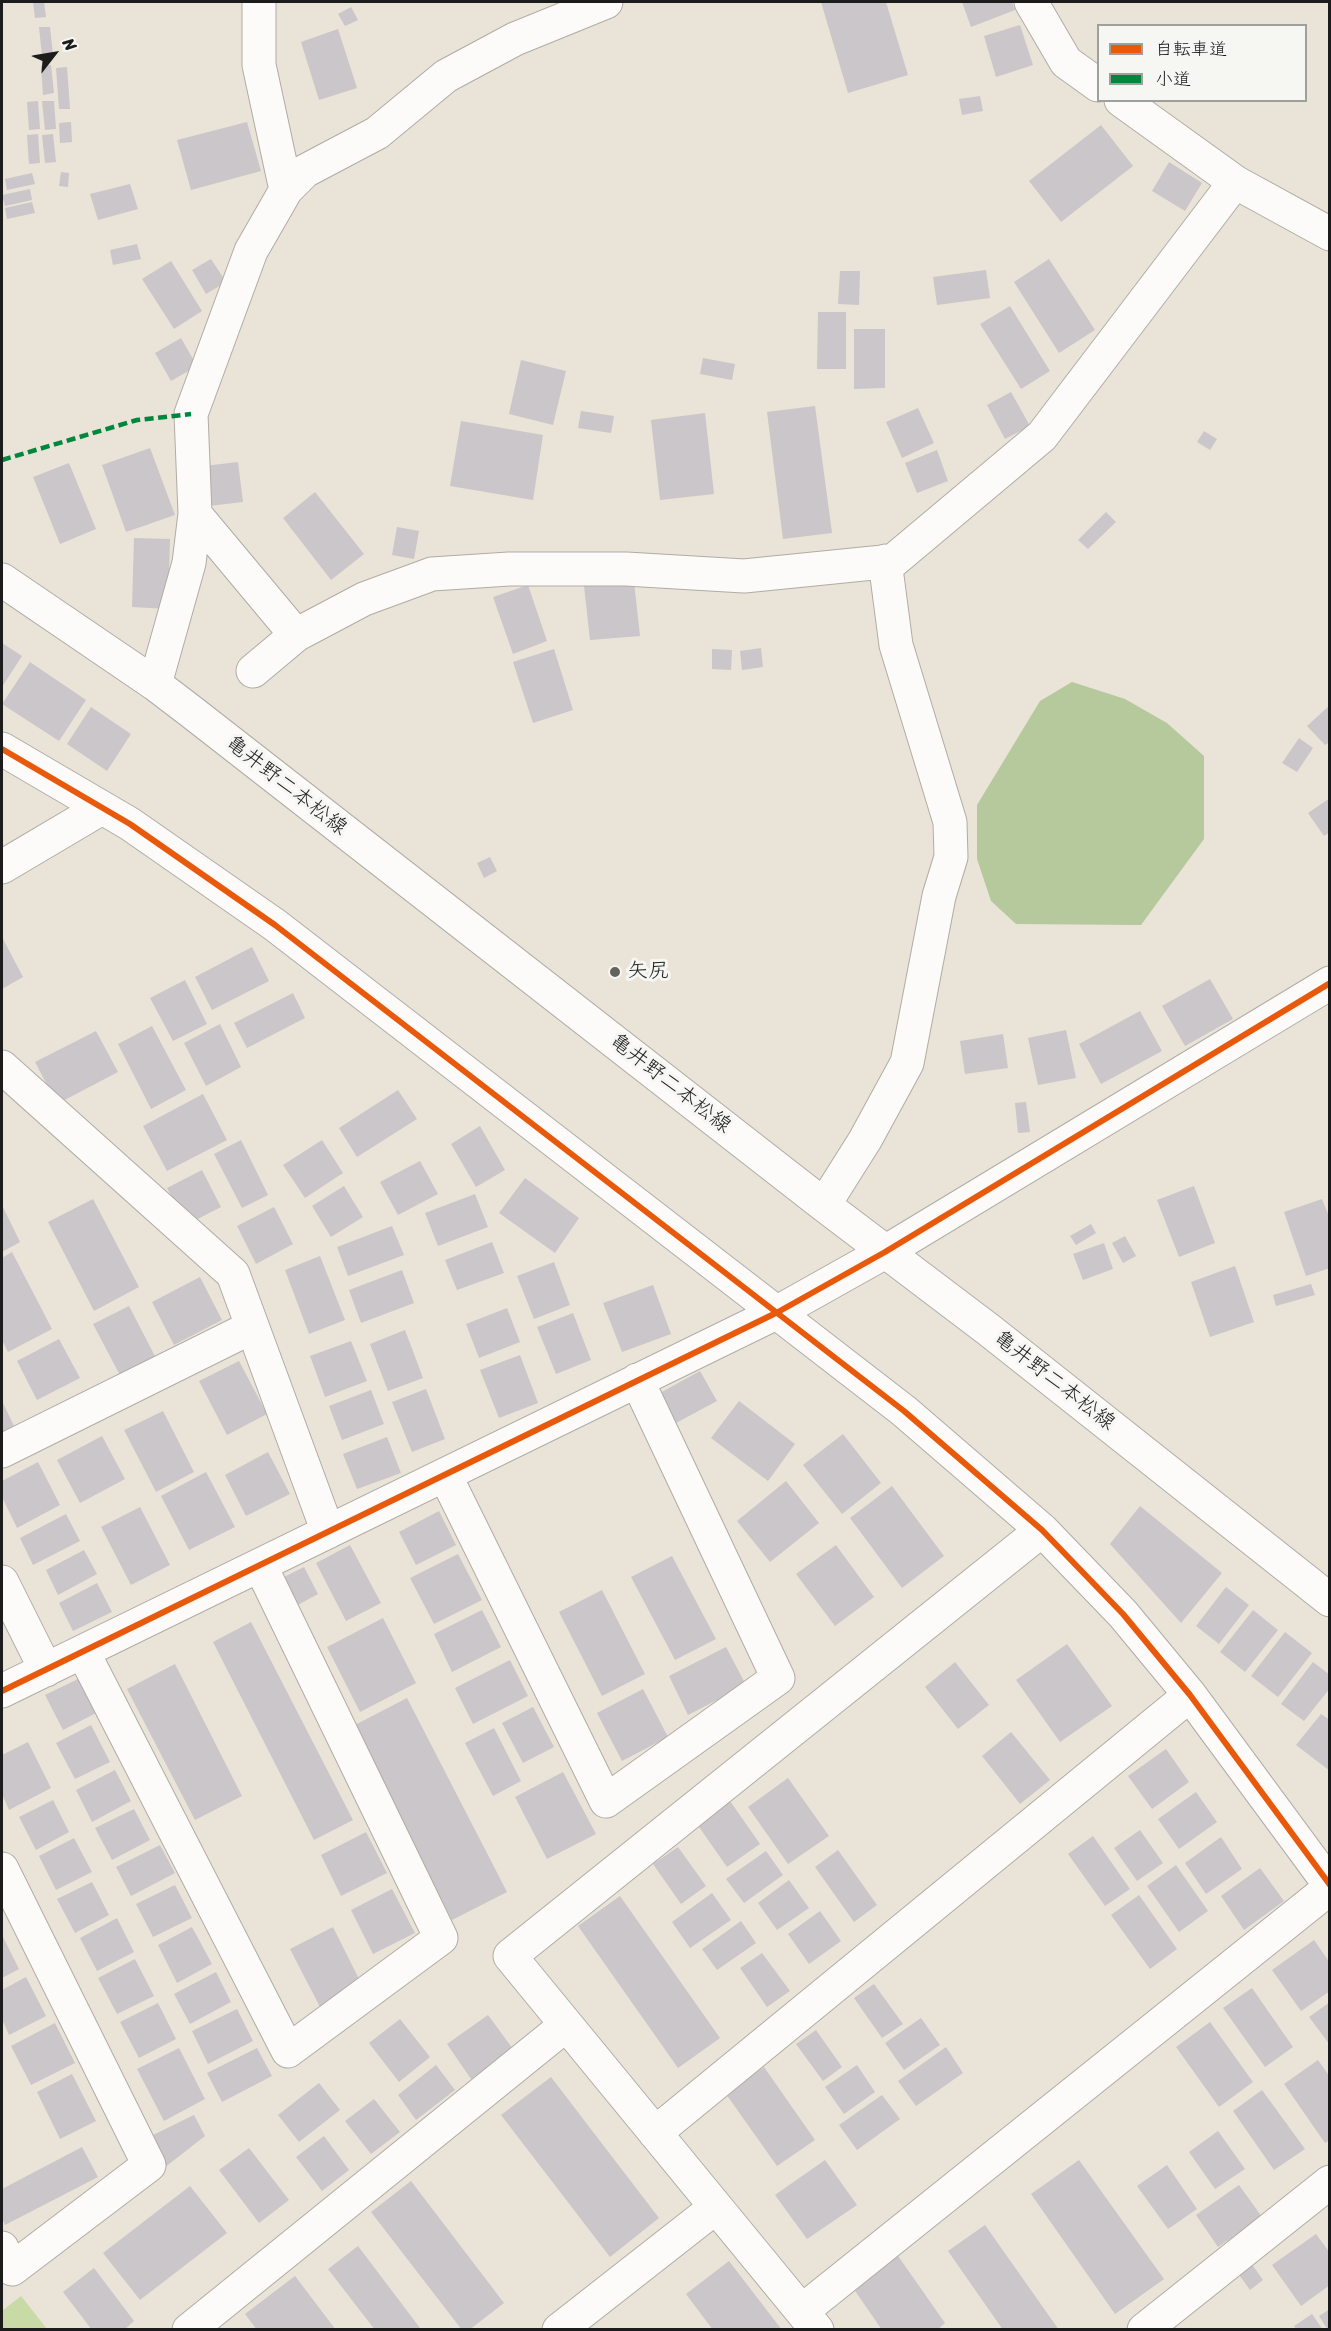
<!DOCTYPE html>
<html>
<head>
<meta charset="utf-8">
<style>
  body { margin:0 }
  #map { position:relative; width:1331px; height:2331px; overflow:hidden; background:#eae3d7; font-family:Sriracha,"Klee One",sans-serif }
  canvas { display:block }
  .frame { position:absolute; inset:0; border:3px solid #1c1c1c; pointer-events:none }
  .legend { position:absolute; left:1097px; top:24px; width:210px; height:78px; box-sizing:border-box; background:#f6f6f2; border:2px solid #9f9f9c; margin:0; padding:8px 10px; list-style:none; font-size:18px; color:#1c1c1c }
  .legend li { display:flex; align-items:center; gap:12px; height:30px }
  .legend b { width:30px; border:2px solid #9f9f9c }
  .north { position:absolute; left:24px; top:24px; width:60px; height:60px; -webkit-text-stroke:4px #f6f6f2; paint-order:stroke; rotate:59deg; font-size:16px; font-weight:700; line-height:24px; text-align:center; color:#1c1c1c }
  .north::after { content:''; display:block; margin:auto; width:21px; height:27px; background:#1c1c1c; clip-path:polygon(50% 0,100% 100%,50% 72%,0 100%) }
</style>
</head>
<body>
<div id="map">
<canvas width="1331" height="2331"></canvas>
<div class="frame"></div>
<ul class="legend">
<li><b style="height:8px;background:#e8590c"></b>自転車道</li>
<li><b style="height:8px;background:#00873e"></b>小道</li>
</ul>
<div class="north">N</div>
</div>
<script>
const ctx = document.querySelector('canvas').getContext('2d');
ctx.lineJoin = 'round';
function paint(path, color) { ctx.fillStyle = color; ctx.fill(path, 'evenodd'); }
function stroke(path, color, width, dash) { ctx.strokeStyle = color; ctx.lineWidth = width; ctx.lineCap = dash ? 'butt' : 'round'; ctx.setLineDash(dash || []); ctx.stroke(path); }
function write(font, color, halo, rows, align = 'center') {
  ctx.font = font + ' Sriracha,"Klee One",sans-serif'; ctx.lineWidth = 6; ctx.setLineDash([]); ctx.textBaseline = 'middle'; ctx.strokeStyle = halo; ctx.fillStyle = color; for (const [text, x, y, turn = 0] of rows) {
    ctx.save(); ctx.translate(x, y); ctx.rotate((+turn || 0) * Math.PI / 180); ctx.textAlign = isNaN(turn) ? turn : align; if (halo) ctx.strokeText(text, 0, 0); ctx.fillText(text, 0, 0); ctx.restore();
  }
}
paint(new Path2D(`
  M 21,2296 L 47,2329 L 2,2329 L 2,2311 Z`), '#c8daa5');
paint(new Path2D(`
  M 1072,682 L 1125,699 L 1167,723 L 1204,756 L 1204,839 L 1141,925 L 1016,924 L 991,901 L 977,859 L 977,805 L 1040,701 Z`), '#b5c99c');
paint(new Path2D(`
  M 33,2 L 44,2 L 46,17 L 35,18 Z
  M 821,2 L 886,2 L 908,75 L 848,93 Z
  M 962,2 L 1012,2 L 1015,10 L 971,27 Z
  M 351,7 L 358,20 L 345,26 L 338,14 Z
  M 1020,25 L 1033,65 L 996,77 L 984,36 Z
  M 39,27 L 50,27 L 53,55 L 42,56 Z
  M 338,29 L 357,88 L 319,100 L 301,42 Z
  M 51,65 L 54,93 L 43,95 L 41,66 Z
  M 67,67 L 70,109 L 59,109 L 56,68 Z
  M 980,96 L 983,111 L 962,115 L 959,99 Z
  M 38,101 L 40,129 L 29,130 L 27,102 Z
  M 42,101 L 54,101 L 56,129 L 45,130 Z
  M 71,122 L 72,142 L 60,143 L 59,123 Z
  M 247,122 L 261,171 L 191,190 L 177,140 Z
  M 1101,125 L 1133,166 L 1061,222 L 1029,181 Z
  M 38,134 L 40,163 L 29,164 L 27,135 Z
  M 53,134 L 56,162 L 45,163 L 42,135 Z
  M 1169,162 L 1202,183 L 1185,211 L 1152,191 Z
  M 61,172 L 69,173 L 68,187 L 59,186 Z
  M 32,173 L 35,184 L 7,190 L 5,179 Z
  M 130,184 L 138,209 L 98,220 L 90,194 Z
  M 30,189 L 32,200 L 5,206 L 2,195 Z
  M 32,202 L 35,213 L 7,219 L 5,208 Z
  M 137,244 L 141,259 L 113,265 L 110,250 Z
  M 211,259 L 226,282 L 206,294 L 192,270 Z
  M 1049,259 L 1095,330 L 1059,353 L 1014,282 Z
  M 171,261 L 202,311 L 174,329 L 142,279 Z
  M 986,270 L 990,298 L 937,305 L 933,277 Z
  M 840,271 L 860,271 L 859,305 L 838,304 Z
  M 1010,306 L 1050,371 L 1021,389 L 980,324 Z
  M 818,312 L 846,312 L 846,369 L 817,369 Z
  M 854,329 L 885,329 L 885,388 L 854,389 Z
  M 181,338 L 197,366 L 171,381 L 155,353 Z
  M 703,358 L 735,364 L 732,380 L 700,374 Z
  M 521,360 L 566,371 L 553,425 L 509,414 Z
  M 1011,392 L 1030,426 L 1005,439 L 987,405 Z
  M 815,406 L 832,533 L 783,539 L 767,412 Z
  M 918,408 L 934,443 L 902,458 L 886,422 Z
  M 581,411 L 614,416 L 611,433 L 578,428 Z
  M 705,413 L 714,494 L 660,500 L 651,420 Z
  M 461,421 L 543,435 L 533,500 L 450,486 Z
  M 1204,431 L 1217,439 L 1210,450 L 1197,442 Z
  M 150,448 L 175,515 L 126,532 L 102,465 Z
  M 937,450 L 948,481 L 917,493 L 905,463 Z
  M 238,462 L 243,502 L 209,506 L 204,466 Z
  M 69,463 L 96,529 L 60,544 L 33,477 Z
  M 315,492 L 364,554 L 331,580 L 283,518 Z
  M 1106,512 L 1116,522 L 1088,549 L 1078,540 Z
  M 397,527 L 419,531 L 414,559 L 392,555 Z
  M 134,538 L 170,539 L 168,609 L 132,607 Z
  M 634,582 L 640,636 L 590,640 L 584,586 Z
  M 528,585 L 547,641 L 513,654 L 493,597 Z
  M 2,643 L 22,656 L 2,687 Z
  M 761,648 L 763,667 L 742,670 L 740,651 Z
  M 554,649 L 573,710 L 533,723 L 513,662 Z
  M 712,649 L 732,650 L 731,670 L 712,669 Z
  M 30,662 L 86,700 L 59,741 L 2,704 Z
  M 1330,705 L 1330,742 L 1325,745 L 1307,726 Z
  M 91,707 L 131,734 L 107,771 L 67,744 Z
  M 1299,738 L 1313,748 L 1297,772 L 1282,763 Z
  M 1330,798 L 1330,832 L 1324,836 L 1308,813 Z
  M 490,857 L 497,871 L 484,878 L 477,863 Z
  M 2,937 L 23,977 L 2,989 Z
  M 252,947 L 269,981 L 212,1010 L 195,977 Z
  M 1210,979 L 1233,1019 L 1185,1046 L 1162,1006 Z
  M 185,980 L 207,1024 L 173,1041 L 150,998 Z
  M 293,993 L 305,1018 L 247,1048 L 234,1023 Z
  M 1140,1011 L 1162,1051 L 1101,1084 L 1079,1044 Z
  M 220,1024 L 241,1067 L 206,1086 L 184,1043 Z
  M 152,1026 L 186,1090 L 151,1109 L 118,1044 Z
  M 1066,1030 L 1076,1078 L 1038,1085 L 1028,1038 Z
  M 96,1031 L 118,1072 L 57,1104 L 35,1062 Z
  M 1003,1034 L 1008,1068 L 965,1074 L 960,1041 Z
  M 398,1090 L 417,1119 L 357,1157 L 339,1128 Z
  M 203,1094 L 227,1140 L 167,1171 L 143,1126 Z
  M 1026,1102 L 1030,1132 L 1018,1133 L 1015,1103 Z
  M 480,1126 L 505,1170 L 476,1187 L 451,1144 Z
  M 241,1140 L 268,1195 L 242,1208 L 214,1154 Z
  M 322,1140 L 343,1173 L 305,1198 L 283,1165 Z
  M 420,1161 L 438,1194 L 398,1215 L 380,1182 Z
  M 202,1170 L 221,1207 L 186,1225 L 167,1188 Z
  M 525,1178 L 579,1218 L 555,1253 L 499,1213 Z
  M 344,1186 L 363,1217 L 331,1237 L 312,1206 Z
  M 1194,1186 L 1215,1243 L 1179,1257 L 1157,1200 Z
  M 475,1194 L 488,1227 L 438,1246 L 425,1213 Z
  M 93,1199 L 139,1287 L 94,1311 L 48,1222 Z
  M 1322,1199 L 1330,1219 L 1330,1268 L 1306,1276 L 1284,1212 Z
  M 2,1205 L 20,1242 L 2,1252 Z
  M 274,1207 L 293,1244 L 256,1264 L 237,1226 Z
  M 1091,1224 L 1096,1233 L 1076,1245 L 1070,1236 Z
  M 392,1226 L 404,1255 L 348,1276 L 337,1247 Z
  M 1125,1236 L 1136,1256 L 1123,1263 L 1112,1243 Z
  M 492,1242 L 504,1273 L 457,1290 L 445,1260 Z
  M 1104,1243 L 1113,1269 L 1083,1280 L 1073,1254 Z
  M 12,1252 L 52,1329 L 8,1352 L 2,1340 L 2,1258 Z
  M 320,1256 L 345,1320 L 309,1334 L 285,1270 Z
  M 554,1262 L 570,1305 L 534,1319 L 517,1276 Z
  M 1235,1266 L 1254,1322 L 1210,1337 L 1191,1282 Z
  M 402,1270 L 414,1303 L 361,1323 L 349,1290 Z
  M 200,1277 L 222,1320 L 174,1345 L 152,1302 Z
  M 1311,1284 L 1315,1295 L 1276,1306 L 1273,1295 Z
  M 653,1285 L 671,1334 L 622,1352 L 603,1303 Z
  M 129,1306 L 158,1362 L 123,1381 L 93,1324 Z
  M 507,1308 L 520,1342 L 479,1358 L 466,1324 Z
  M 573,1313 L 591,1360 L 556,1374 L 537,1327 Z
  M 405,1330 L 423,1378 L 388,1391 L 370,1344 Z
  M 59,1339 L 80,1378 L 37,1400 L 17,1361 Z
  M 351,1341 L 367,1381 L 325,1397 L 310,1356 Z
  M 520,1355 L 538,1403 L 499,1418 L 480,1370 Z
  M 239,1361 L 267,1414 L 227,1435 L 199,1381 Z
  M 700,1371 L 717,1401 L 676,1423 L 660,1393 Z
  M 426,1389 L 445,1439 L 412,1452 L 392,1402 Z
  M 371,1390 L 384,1424 L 342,1440 L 329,1406 Z
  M 2,1401 L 15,1428 L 2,1435 Z
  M 739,1401 L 795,1444 L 768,1481 L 711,1438 Z
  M 163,1411 L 194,1472 L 156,1492 L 124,1430 Z
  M 843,1434 L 881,1483 L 842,1514 L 803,1465 Z
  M 102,1436 L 125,1479 L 80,1503 L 57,1460 Z
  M 387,1437 L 401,1473 L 357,1489 L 343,1454 Z
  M 268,1452 L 290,1494 L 246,1516 L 225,1475 Z
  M 38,1462 L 60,1505 L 17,1528 L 2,1497 L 2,1481 Z
  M 206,1472 L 235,1527 L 189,1550 L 161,1496 Z
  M 786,1481 L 819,1523 L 770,1562 L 737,1521 Z
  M 892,1486 L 944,1556 L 902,1588 L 850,1518 Z
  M 1140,1506 L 1222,1573 L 1181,1623 L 1110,1544 Z
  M 140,1507 L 170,1565 L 131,1585 L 101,1527 Z
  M 439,1511 L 456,1545 L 416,1565 L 399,1532 Z
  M 66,1514 L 80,1541 L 33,1565 L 20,1538 Z
  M 350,1545 L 381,1603 L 346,1621 L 316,1563 Z
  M 836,1545 L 874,1597 L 835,1626 L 796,1574 Z
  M 84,1550 L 97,1574 L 58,1595 L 46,1570 Z
  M 458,1554 L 482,1600 L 434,1624 L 410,1578 Z
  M 672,1556 L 716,1639 L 675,1660 L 631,1577 Z
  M 304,1567 L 318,1594 L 296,1606 L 282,1578 Z
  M 97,1583 L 112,1612 L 73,1631 L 59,1603 Z
  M 1226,1587 L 1249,1605 L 1219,1644 L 1196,1626 Z
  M 602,1590 L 645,1674 L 602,1696 L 559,1612 Z
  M 482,1610 L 501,1647 L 452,1672 L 434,1634 Z
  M 1253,1610 L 1278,1630 L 1245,1672 L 1220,1652 Z
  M 383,1618 L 416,1683 L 360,1712 L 327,1647 Z
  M 251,1622 L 353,1820 L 314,1840 L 213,1642 Z
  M 1285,1632 L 1312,1653 L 1278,1697 L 1251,1676 Z
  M 1067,1644 L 1112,1706 L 1060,1742 L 1016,1680 Z
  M 726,1647 L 746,1685 L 688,1715 L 669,1676 Z
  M 510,1660 L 528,1696 L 473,1724 L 455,1688 Z
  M 955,1662 L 989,1705 L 958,1729 L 925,1687 Z
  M 1313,1662 L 1330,1675 L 1330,1688 L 1304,1721 L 1281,1704 Z
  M 175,1664 L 242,1796 L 195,1820 L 127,1689 Z
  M 78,1679 L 96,1713 L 63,1730 L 45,1695 Z
  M 643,1689 L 668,1737 L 622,1761 L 597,1713 Z
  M 407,1698 L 507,1892 L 452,1920 L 353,1726 Z
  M 533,1707 L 554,1747 L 523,1763 L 502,1723 Z
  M 1321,1714 L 1330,1720 L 1330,1771 L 1296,1745 Z
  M 91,1725 L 110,1762 L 75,1779 L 56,1743 Z
  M 494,1728 L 521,1781 L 493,1796 L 465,1743 Z
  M 1011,1732 L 1050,1780 L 1020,1804 L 982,1756 Z
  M 28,1742 L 51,1788 L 9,1810 L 2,1794 L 2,1755 Z
  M 1166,1749 L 1189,1782 L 1152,1809 L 1128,1776 Z
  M 115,1770 L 131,1801 L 92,1822 L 76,1790 Z
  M 563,1772 L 596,1834 L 547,1859 L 515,1797 Z
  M 788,1778 L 829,1836 L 788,1864 L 748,1807 Z
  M 1196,1792 L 1217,1822 L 1179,1849 L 1158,1819 Z
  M 53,1800 L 69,1832 L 36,1850 L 19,1817 Z
  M 730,1801 L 760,1844 L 727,1867 L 697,1824 Z
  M 134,1809 L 150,1840 L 112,1860 L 95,1828 Z
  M 1140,1830 L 1163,1863 L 1137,1881 L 1114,1848 Z
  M 366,1832 L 387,1873 L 341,1896 L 321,1855 Z
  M 1093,1836 L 1130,1889 L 1105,1906 L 1068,1854 Z
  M 1221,1837 L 1242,1869 L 1206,1894 L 1185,1863 Z
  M 74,1838 L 92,1872 L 56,1890 L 39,1856 Z
  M 160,1845 L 175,1873 L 131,1896 L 116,1867 Z
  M 678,1847 L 706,1886 L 681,1904 L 653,1864 Z
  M 838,1850 L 877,1905 L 854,1922 L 815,1867 Z
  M 766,1851 L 783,1875 L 744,1903 L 726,1879 Z
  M 1176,1865 L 1208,1911 L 1179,1932 L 1147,1886 Z
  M 1260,1868 L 1284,1901 L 1244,1930 L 1221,1896 Z
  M 789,1880 L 809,1908 L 777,1930 L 758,1903 Z
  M 92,1882 L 109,1915 L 75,1933 L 57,1899 Z
  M 175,1885 L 192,1918 L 153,1937 L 136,1904 Z
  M 392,1889 L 415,1933 L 373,1954 L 351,1910 Z
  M 712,1893 L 731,1920 L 690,1948 L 672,1922 Z
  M 1139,1895 L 1177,1949 L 1150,1969 L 1111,1915 Z
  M 620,1896 L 720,2038 L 678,2068 L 578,1926 Z
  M 820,1911 L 841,1941 L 809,1964 L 788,1934 Z
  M 117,1918 L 134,1952 L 97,1971 L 80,1938 Z
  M 741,1921 L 756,1943 L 717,1970 L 702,1949 Z
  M 192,1927 L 212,1964 L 177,1983 L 158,1945 Z
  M 333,1927 L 362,1985 L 320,2007 L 290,1949 Z
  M 2,1935 L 19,1969 L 2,1978 Z
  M 1314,1940 L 1330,1963 L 1330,1991 L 1301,2011 L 1272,1970 Z
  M 762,1953 L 790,1991 L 767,2007 L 740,1968 Z
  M 135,1959 L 154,1996 L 117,2014 L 98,1978 Z
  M 216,1972 L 231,2002 L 190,2024 L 174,1994 Z
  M 26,1977 L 46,2016 L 9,2035 L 2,2019 L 2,1990 Z
  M 874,1984 L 903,2024 L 882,2038 L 854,1998 Z
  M 1252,1988 L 1293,2047 L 1265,2067 L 1223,2008 Z
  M 1330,2002 L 1330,2045 L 1309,2017 Z
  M 158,2003 L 176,2039 L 139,2058 L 120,2022 Z
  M 237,2009 L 253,2041 L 208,2064 L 192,2031 Z
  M 488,2015 L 513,2049 L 471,2079 L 447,2044 Z
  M 921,2018 L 940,2045 L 904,2070 L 885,2043 Z
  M 400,2019 L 430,2057 L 399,2082 L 369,2043 Z
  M 1210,2022 L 1253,2082 L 1219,2107 L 1176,2047 Z
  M 55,2023 L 75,2063 L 31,2085 L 11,2046 Z
  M 816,2030 L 842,2067 L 823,2081 L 796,2044 Z
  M 946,2047 L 963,2073 L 916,2106 L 898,2081 Z
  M 179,2048 L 205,2099 L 164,2121 L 137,2069 Z
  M 257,2048 L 272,2076 L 222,2102 L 207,2073 Z
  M 1318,2060 L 1330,2077 L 1330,2140 L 1325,2143 L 1284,2084 Z
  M 436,2065 L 455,2090 L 416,2120 L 398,2095 Z
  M 857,2065 L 875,2092 L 844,2114 L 825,2087 Z
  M 764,2067 L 815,2140 L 777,2166 L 726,2094 Z
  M 72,2074 L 96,2121 L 60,2139 L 37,2092 Z
  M 551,2077 L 659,2218 L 610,2257 L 501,2115 Z
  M 319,2083 L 340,2110 L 299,2142 L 278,2115 Z
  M 1262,2090 L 1305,2149 L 1274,2170 L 1233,2111 Z
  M 882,2095 L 900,2119 L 857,2150 L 839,2125 Z
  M 374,2099 L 400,2132 L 371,2154 L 345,2121 Z
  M 194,2115 L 205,2136 L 164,2168 L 149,2137 Z
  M 1218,2131 L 1245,2169 L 1215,2189 L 1189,2152 Z
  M 324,2136 L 349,2170 L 322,2191 L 296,2157 Z
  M 82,2147 L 98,2177 L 5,2225 L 2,2218 L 2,2189 Z
  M 249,2148 L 289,2200 L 259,2223 L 219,2170 Z
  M 825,2160 L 857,2205 L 807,2239 L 775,2195 Z
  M 1079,2160 L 1164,2279 L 1115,2314 L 1031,2194 Z
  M 1167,2165 L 1197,2209 L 1168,2229 L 1137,2186 Z
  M 411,2181 L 504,2303 L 469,2330 L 462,2330 L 371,2212 Z
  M 1239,2185 L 1262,2217 L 1218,2247 L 1196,2215 Z
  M 190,2186 L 227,2233 L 140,2300 L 103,2253 Z
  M 985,2225 L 1059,2330 L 1003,2330 L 948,2251 Z
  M 1316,2234 L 1330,2253 L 1330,2285 L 1301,2306 L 1272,2265 Z
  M 358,2246 L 420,2328 L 418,2330 L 375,2330 L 328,2269 Z
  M 896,2253 L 945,2323 L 937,2330 L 882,2330 L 851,2285 Z
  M 729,2261 L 782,2330 L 713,2330 L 686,2294 Z
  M 1251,2263 L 1263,2280 L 1250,2290 L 1237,2272 Z
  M 94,2268 L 134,2321 L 124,2330 L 92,2330 L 63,2292 Z
  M 295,2276 L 336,2330 L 257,2330 L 245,2314 Z
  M 1330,2309 L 1330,2330 L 1328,2330 L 1319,2316 Z
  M 1312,2314 L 1323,2330 L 1297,2330 L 1294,2326 Z`), '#cbc6c9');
const minor = new Path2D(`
  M 259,2 L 259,65 L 286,190
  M 1031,2 L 1066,62 L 1098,85
  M 1121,100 L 1235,182 L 1330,234
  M 195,514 L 296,635
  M 2,580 L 155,684 L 193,713 L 824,1205 L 989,1330 L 1330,1600
  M 253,671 L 296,635 L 364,599 L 432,574 L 509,569 L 626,569 L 744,576 L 893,561 L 1042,436 L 1235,182
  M 155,684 L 189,563 L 195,514 L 191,414 L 251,251 L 286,190 L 305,171 L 377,133 L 446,76 L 515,39 L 606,2
  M 2,749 L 130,824 L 275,925 L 904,1411 L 1042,1530 L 1123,1614 L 1190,1695 L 1330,1885
  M 2,867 L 100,809
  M 2,1067 L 233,1274 L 328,1532
  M 824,1205 L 865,1140 L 907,1063 L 939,896 L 951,857 L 950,822 L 896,645 L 885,561
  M 2,1451 L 252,1327
  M 445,1475 L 606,1801 L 778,1678 L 637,1380
  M 2,1582 L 46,1670
  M 83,1652 L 288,2051 L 441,1938 L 260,1565
  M 2,1691 L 778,1312 L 885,1252 L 1330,983
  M 2,1869 L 149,2165 L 12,2269 L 2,2248
  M 655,2133 L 1190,1695
  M 802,2311 L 1330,1888
  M 189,2330 L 566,2025
  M 559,2330 L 716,2207
  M 817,2330 L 510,1956 L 1042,1530
  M 1144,2330 L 1330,2182`);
stroke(minor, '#b0aca5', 35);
stroke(minor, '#fcfbf9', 33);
stroke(new Path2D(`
  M 2,460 L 137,420 L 191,414`), '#00873e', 4.5, [9, 4.5]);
stroke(new Path2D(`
  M 2,749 L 130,824 L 275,925 L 904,1411 L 1042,1530 L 1123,1614 L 1190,1695 L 1330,1885
  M 2,1691 L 778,1312 L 885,1252 L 1330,983`), '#e8590c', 6);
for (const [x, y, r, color] of [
  [615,972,6,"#64625d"]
]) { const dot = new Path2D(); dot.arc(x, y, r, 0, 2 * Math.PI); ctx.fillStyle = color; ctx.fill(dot); stroke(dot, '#f6f6f2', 2); }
write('21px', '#1c1c1c', '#f6f6f2', [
  ["亀井野二本松線",286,786,38],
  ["亀井野二本松線",670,1084,38],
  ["亀井野二本松線",1054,1381,38]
]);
write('21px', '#1c1c1c', '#f6f6f2', [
  ["矢尻",627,972]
], 'left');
</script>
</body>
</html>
